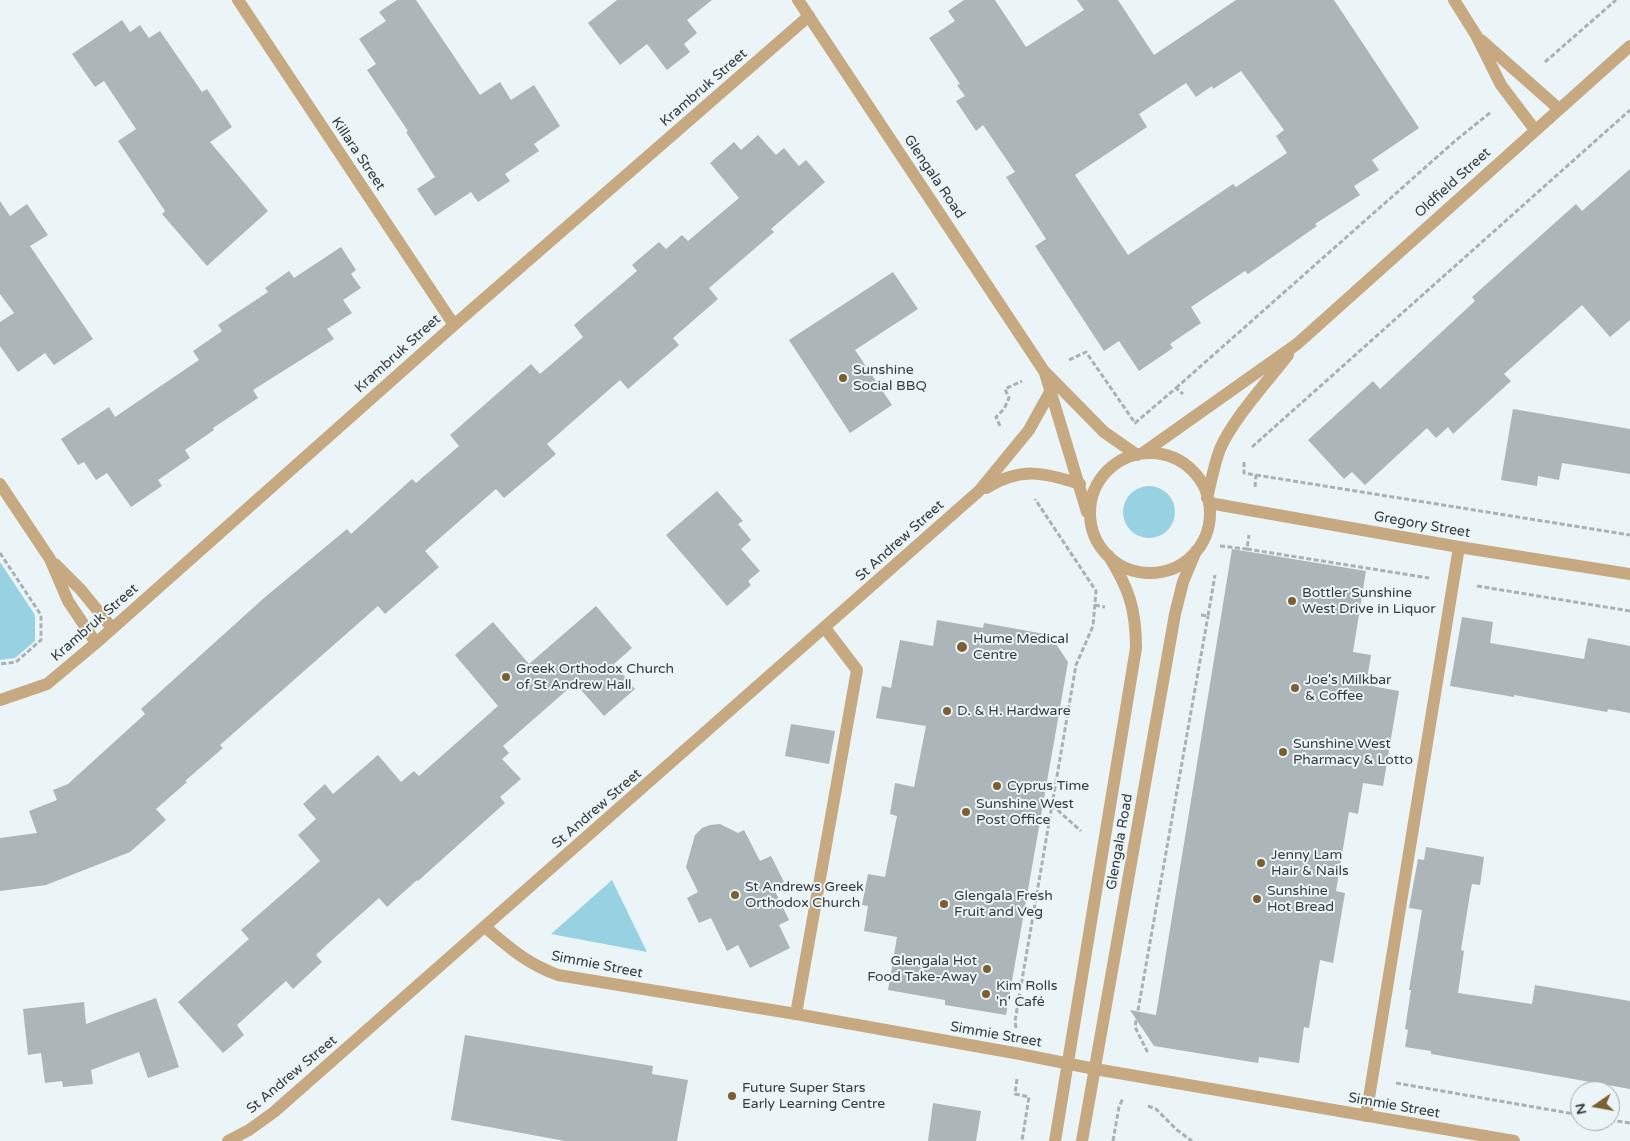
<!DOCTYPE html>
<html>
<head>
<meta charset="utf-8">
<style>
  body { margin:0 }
  #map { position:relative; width:1630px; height:1141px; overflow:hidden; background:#ebf5f8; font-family:"Varela Round",sans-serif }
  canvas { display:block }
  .north { position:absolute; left:1570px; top:1081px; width:50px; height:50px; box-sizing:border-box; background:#ebf5f8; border:1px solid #a3abad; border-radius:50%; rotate:258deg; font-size:14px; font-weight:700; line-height:20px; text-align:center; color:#373b3c }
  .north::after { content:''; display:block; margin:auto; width:18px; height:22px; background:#7d5f33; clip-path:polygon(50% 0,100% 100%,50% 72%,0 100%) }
</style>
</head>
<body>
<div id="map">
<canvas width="1630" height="1141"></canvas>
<div class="north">N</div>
</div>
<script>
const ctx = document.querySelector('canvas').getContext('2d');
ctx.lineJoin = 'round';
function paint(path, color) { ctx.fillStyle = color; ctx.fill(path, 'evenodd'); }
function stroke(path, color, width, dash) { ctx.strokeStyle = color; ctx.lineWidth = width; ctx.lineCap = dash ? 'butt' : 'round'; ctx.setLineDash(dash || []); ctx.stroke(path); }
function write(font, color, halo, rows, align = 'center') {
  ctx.font = font + ' "Varela Round",sans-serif'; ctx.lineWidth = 4; ctx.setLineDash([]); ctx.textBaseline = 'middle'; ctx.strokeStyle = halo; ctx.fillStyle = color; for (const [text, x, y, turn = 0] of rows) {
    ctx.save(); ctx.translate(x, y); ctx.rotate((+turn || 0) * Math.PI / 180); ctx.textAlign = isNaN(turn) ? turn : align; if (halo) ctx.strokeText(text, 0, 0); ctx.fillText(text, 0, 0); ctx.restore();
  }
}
paint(new Path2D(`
  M1123 512a26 26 0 1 1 52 0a26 26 0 1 1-52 0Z
  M 0,562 L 35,615 L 35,641 L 15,658 L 0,660 Z
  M 612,880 L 647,952 L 551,934 Z`), '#98d2e2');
paint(new Path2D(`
  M 397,0 L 416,0 L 480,95 L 500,82 L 511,100 L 534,85 L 560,126 L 534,144 L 539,151 L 505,174 L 510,181 L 478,202 L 471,192 L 435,216 L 417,189 L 435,177 L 406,132 L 408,131 L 367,70 L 376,64 L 359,39 L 386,21 L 379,12 Z
  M 617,0 L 712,0 L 687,20 L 697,33 L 684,44 L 690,52 L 667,70 L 647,44 L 620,65 L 588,23 Z
  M 964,0 L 995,0 L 1026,47 L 1084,10 L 1077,0 L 1118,0 L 1154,55 L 1236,0 L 1334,0 L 1419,128 L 1372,160 L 1379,170 L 1354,186 L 1360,195 L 1315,224 L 1317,226 L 1248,274 L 1245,271 L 1191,307 L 1201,323 L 1170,344 L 1173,348 L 1139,371 L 1119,341 L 1104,351 L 1035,246 L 1046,239 L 1006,177 L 1015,172 L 983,125 L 976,131 L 956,101 L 965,96 L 957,85 L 960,84 L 929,38 L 955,21 L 948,11 ZM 1241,71 L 1284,130 L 1276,136 L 1287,153 L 1236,187 L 1233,184 L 1128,255 L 1075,175 L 1147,127 L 1139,114 L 1186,83 L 1196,97 L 1212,86 L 1213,89 Z
  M 122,20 L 130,32 L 140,25 L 149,38 L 160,31 L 202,92 L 207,89 L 232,127 L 210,142 L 268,211 L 207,266 L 162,214 L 165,211 L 118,141 L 136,129 L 104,81 L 95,87 L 72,54 Z
  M 758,135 L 776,155 L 784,148 L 799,166 L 806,160 L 825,182 L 771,229 L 774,232 L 709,288 L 718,299 L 673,338 L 679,345 L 628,389 L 620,380 L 547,444 L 556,454 L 504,498 L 496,489 L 425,551 L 439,567 L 385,614 L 378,606 L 220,745 L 223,748 L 185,781 L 187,782 L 156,809 L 166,820 L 130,852 L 46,885 L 0,891 L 0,838 L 37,833 L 29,811 L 57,800 L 53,790 L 68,784 L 145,714 L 141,709 L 264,598 L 347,529 L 351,534 L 412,479 L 416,483 L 459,446 L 450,435 L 531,364 L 540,374 L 583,337 L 574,325 L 637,271 L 632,265 L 659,242 L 666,249 L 682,235 L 688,241 L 739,198 L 710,163 L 734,142 L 741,150 Z
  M 1630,169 L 1630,320 L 1610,337 L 1582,305 L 1504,374 L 1511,381 L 1453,434 L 1448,427 L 1436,438 L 1427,428 L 1365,485 L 1352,472 L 1344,479 L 1308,440 L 1373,381 L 1380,389 L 1475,301 L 1472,297 L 1576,204 L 1582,211 Z
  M 0,201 L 10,216 L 27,204 L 48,235 L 30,246 L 93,339 L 54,365 L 45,353 L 18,372 L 0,346 L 0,322 L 14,313 L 0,294 Z
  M 341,247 L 356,270 L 351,274 L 361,288 L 343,300 L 352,313 L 327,329 L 334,339 L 253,390 L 258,398 L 213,428 L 214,430 L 185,450 L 190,458 L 158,480 L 162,486 L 131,507 L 107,473 L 96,480 L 84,462 L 78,465 L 61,439 L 109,407 L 115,417 L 199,360 L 193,351 L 222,331 L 218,325 L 268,292 L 265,288 L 289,271 L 294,278 Z
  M 893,272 L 918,309 L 855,350 L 892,405 L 850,433 L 789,340 Z
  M 1513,409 L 1630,429 L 1630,474 L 1562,463 L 1559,480 L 1538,476 L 1537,486 L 1501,480 Z
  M 717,491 L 743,521 L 738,524 L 751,540 L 741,549 L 760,571 L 748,581 L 751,585 L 727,606 L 666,535 Z
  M 1232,549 L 1366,571 L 1353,652 L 1371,655 L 1366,685 L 1399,691 L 1383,786 L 1363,783 L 1358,814 L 1349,812 L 1336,891 L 1345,893 L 1333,963 L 1320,960 L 1309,1028 L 1304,1027 L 1299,1063 L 1259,1057 L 1258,1063 L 1154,1046 L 1130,1010 L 1156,1015 Z
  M 596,606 L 632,648 L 614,664 L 635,689 L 604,716 L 575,683 L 503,746 L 509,753 L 502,759 L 521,779 L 500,797 L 505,803 L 418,881 L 417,880 L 387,907 L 379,898 L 331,941 L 316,955 L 322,962 L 293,989 L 286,981 L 237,1025 L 244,1035 L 223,1053 L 178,1002 L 249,939 L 241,930 L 320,861 L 298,835 L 316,819 L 303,804 L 325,784 L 333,794 L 378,755 L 401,782 L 414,771 L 419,776 L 498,706 L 455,655 L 493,622 L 529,664 Z
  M 1462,617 L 1493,622 L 1490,643 L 1584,659 L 1588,638 L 1630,646 L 1630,713 L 1608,709 L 1607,712 L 1514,695 L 1514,697 L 1450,686 Z
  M 937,620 L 983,628 L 984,623 L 1050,635 L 1068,662 L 1006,1015 L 945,1005 L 945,1000 L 888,990 L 897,937 L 864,931 L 868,906 L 862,905 L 868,874 L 885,877 L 897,816 L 890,814 L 895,783 L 914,787 L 926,726 L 876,718 L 882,686 L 891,688 L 900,640 L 933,646 Z
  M 791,724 L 835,731 L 829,764 L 785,756 Z
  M 720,824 L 738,833 L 744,830 L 760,861 L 771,856 L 784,882 L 773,887 L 789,920 L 779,925 L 790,948 L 750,968 L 738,945 L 727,951 L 711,918 L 699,923 L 687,898 L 698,892 L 686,867 L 695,835 L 702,828 L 710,825 Z
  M 1426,847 L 1484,857 L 1480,885 L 1472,884 L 1470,894 L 1461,950 L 1464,951 L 1458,993 L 1532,1004 L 1535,985 L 1630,1001 L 1630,1089 L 1431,1054 L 1431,1051 L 1405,1047 L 1408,1030 L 1405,1029 L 1411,990 L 1409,990 L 1422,910 L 1409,908 L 1418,859 L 1424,860 Z
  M 156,998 L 179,1067 L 148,1078 L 139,1052 L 91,1070 L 93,1084 L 63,1087 L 62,1081 L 45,1083 L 41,1053 L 28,1055 L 23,1009 L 84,1002 L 86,1024 Z
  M 465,1035 L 653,1066 L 652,1074 L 688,1080 L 677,1141 L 565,1141 L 451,1120 Z
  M 933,1103 L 981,1111 L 976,1141 L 928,1141 Z`), '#acb5b8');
stroke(new Path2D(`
  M 1545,62 L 1616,0
  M 1069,360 L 1086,352 L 1135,423 L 1176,388 L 1183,394
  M 1176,388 L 1455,141 L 1491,112
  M 1000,426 L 996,417 L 1004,409 L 1009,398 L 1005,389 L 1022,381
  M 1252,447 L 1630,110
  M 1244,462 L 1244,473 L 1256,475 L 1255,487
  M 1256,475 L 1630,535
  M 1220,546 L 1247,549 L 1249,535
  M 1247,549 L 1429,578
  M 0,553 L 41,615 L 41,640 L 16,662 L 0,664
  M 1477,586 L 1630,611
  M 1095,605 L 1105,607
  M 1201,615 L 1208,616 L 1215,575
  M 1052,805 L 1081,831
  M 1016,1028 L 1015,1021 L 1076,665 L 1093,626 L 1096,591 L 1035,499
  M 1146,1052 L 1147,1051 L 1135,1027 L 1208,616
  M 1017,1079 L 1015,1094 L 1029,1097 L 1022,1141
  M 1396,1083 L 1580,1115
  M 1148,1106 L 1156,1109 L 1177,1130 L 1192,1141
  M 1610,1120 L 1630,1123
  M 1113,1141 L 1119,1107 L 1123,1098`), '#a9b1b3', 3, [5, 2.5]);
stroke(new Path2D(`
  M 796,1014 L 857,670 L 825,628
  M 1366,1116 L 1459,547`), '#c6a981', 12);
stroke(new Path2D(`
  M 238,0 L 454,325
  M 1454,0 L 1476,35 L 1501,85 L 1535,130
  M 1481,40 L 1559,109
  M 0,484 L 50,559 L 68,601 L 96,643
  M 986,488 C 1021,467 1043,472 1080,484
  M 1209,503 L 1459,547 L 1630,574
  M 55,564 L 81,590 L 112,628
  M 0,700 L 47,684 L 96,643 L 454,325 L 809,16
  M 485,927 C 511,949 526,963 558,975 L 796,1014 L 1020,1054 L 1095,1069 L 1514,1141
  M 228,1141 L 249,1130 L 274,1112 L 979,491 L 1029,430 L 1050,392`), '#c6a981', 12);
stroke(new Path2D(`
  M 798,0 L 1044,371 L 1104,432 L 1137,455
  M 1045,373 L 1087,512
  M 1143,453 L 1297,344 L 1630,46
  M1090 513a60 60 0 1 1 120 0a60 60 0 1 1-120 0Z
  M 1207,498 C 1211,482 1214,465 1220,449 C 1233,419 1267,382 1288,355
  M 1055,1141 L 1136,648 C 1136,609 1129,588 1108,555
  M 1082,1141 L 1175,614 L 1183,582 L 1196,551`), '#c6a981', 12);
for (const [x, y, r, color] of [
  [843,378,5,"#7d5f33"],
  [1292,601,5,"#7d5f33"],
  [962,647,6,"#7d5f33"],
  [506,677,5,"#7d5f33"],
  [1295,688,5,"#7d5f33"],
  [947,711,5,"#7d5f33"],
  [1283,752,5,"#7d5f33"],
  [997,786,5,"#7d5f33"],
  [966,812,5,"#7d5f33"],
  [1261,863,5,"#7d5f33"],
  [735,895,5,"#7d5f33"],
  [1257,899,5,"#7d5f33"],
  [944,904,5,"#7d5f33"],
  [987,969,5,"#7d5f33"],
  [986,994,5,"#7d5f33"],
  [732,1096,5,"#7d5f33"]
]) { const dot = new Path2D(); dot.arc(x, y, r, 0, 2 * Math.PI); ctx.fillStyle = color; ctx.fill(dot); stroke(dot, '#ebf5f8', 2); }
write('14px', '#373b3c', '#ebf5f8', [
  ["Krambruk Street",704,88,-41],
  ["Killara Street",358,154,56],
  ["Glengala Road",934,177,56],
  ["Oldfield Street",1453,183,-42],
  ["Krambruk Street",398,354,-42],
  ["Gregory Street",1422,525,10],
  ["St Andrew Street",900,541,-42],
  ["Krambruk Street",95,623,-41],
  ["St Andrew Street",597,809,-41],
  ["Glengala Road",1120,842,-80],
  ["Simmie Street",597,965,11],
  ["Simmie Street",996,1035,10],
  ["St Andrew Street",292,1075,-40],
  ["Simmie Street",1394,1106,10]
]);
write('14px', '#373b3c', '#ebf5f8', [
  ["Sunshine",853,370],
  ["Social BBQ",853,386],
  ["Bottler Sunshine",1302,593],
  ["West Drive in Liquor",1302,609],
  ["Hume Medical",973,639],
  ["Centre",973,655],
  ["Greek Orthodox Church",516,669],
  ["of St Andrew Hall",516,685],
  ["Joe's Milkbar",1305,680],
  ["& Coffee",1305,696],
  ["D. & H. Hardware",957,711],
  ["Sunshine West",1293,744],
  ["Pharmacy & Lotto",1293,760],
  ["Cyprus Time",1007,786],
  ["Sunshine West",976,804],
  ["Post Office",976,820],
  ["Jenny Lam",1271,855],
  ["Hair & Nails",1271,871],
  ["St Andrews Greek",745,887],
  ["Orthodox Church",745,903],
  ["Sunshine",1267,891],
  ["Hot Bread",1267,907],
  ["Glengala Fresh",954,896],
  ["Fruit and Veg",954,912],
  ["Glengala Hot",977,961,"right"],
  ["Food Take-Away",977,977,"right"],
  ["Kim Rolls",996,986],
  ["'n' Café",996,1002],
  ["Future Super Stars",742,1088],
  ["Early Learning Centre",742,1104]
], 'left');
</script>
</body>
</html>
